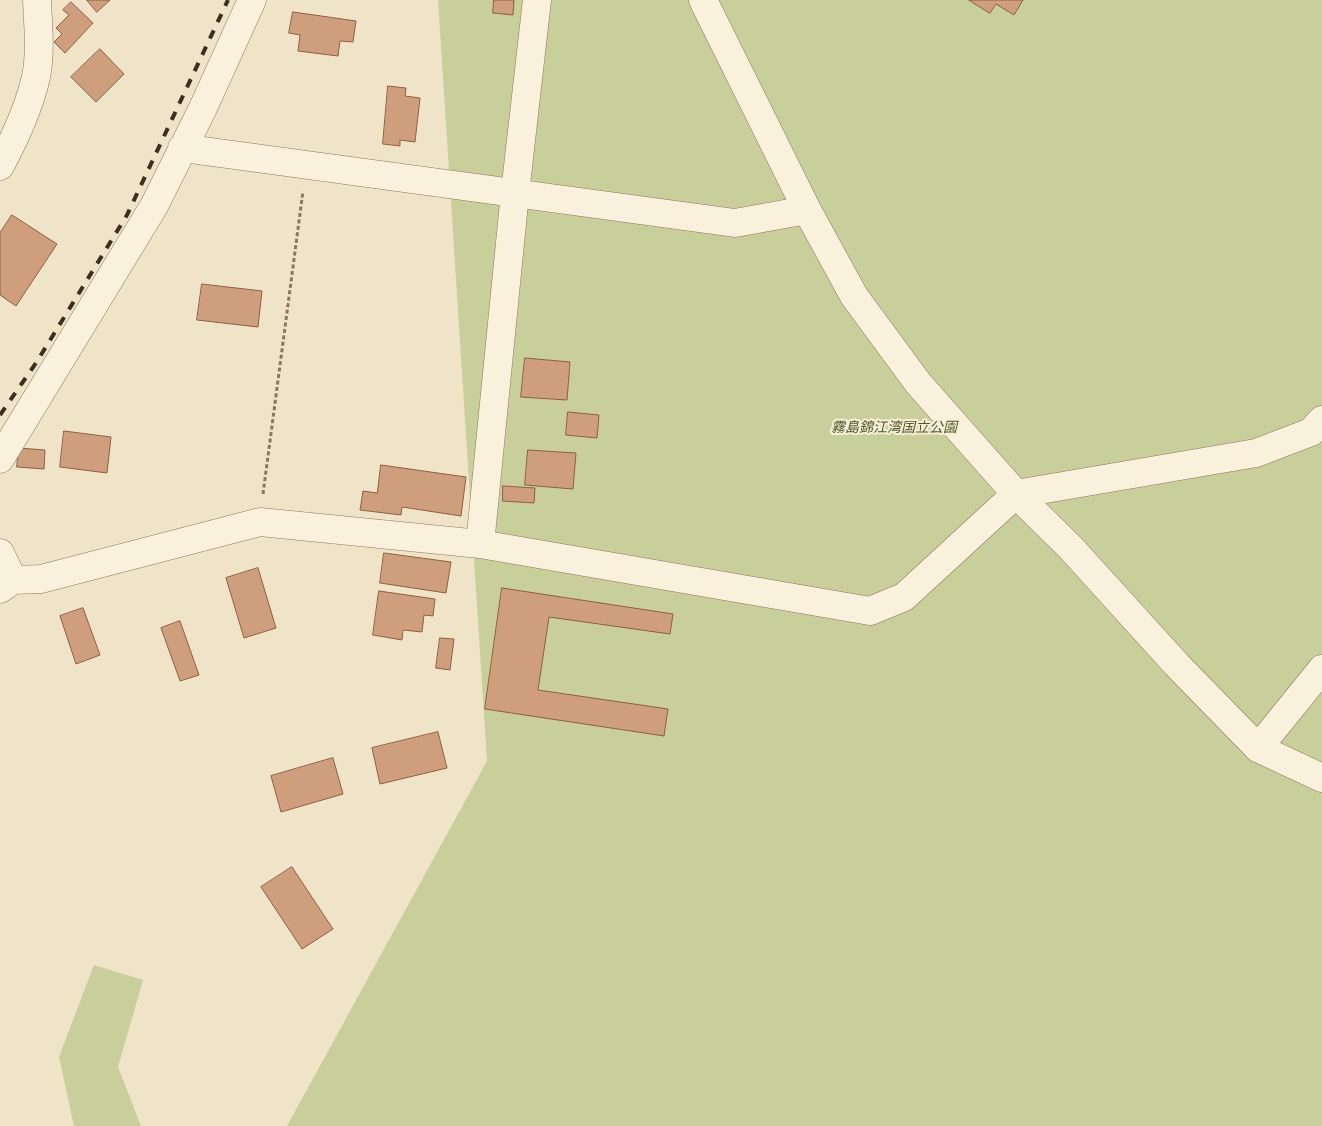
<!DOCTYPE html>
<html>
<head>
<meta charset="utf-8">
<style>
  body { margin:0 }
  canvas { display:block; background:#f0e4c8 }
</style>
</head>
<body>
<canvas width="1322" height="1126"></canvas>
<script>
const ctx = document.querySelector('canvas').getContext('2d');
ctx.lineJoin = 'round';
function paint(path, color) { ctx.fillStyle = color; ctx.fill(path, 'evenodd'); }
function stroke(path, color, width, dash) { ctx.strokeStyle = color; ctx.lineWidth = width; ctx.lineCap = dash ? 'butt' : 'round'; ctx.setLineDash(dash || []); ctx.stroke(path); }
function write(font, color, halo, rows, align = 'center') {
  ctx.font = font + ' "Crimson Pro","Noto Sans JP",serif'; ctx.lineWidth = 4; ctx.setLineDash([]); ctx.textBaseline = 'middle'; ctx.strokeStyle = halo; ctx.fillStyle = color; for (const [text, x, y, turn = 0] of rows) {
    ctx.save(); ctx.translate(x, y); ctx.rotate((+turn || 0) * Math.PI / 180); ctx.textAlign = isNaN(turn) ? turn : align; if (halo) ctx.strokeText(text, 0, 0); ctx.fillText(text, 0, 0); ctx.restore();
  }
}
paint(new Path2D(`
  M 438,0 L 1322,0 L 1322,1126 L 287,1126 L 487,761 Z
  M 94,965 L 143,980 L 118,1067 L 141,1126 L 74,1126 L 59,1057 Z`), '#c9cf9b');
const building = new Path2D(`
  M 87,0 L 110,0 L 97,12 Z
  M 494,0 L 514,0 L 513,15 L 493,13 Z
  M 969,0 L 1023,0 L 1014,15 L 996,4 L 990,13 Z
  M 71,2 L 93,23 L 65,53 L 54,42 L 62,34 L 56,28 L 69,15 L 63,10 Z
  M 293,12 L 356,21 L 353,42 L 340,41 L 338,56 L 298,51 L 300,35 L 289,33 Z
  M 100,49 L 124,74 L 96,102 L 71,77 Z
  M 388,86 L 406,88 L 405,96 L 420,98 L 415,142 L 400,140 L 400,146 L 383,144 Z
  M 12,215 L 57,244 L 16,306 L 0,295 L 0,233 Z
  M 202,284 L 262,291 L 258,327 L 197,320 Z
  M 525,358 L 570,362 L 567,400 L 521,397 Z
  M 568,412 L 599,415 L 597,438 L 566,435 Z
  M 64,431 L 111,437 L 107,473 L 60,467 Z
  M 19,448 L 45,450 L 44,469 L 17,467 Z
  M 528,450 L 576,453 L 573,489 L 525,485 Z
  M 381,465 L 466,477 L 461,516 L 402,507 L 401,515 L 360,510 L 363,491 L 377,493 Z
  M 503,486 L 535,488 L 534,503 L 503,501 Z
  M 384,553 L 451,562 L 446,593 L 380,583 Z
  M 258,568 L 276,628 L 244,638 L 226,578 Z
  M 502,588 L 673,614 L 670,634 L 549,617 L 538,690 L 668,709 L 664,736 L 485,709 Z
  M 379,591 L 435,599 L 433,616 L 424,615 L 422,632 L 403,630 L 402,640 L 373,635 Z
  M 83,608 L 100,655 L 76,664 L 60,616 Z
  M 180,621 L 199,675 L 180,681 L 161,628 Z
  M 440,638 L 454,639 L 450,670 L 436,668 Z
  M 438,732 L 447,768 L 380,784 L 372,748 Z
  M 333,758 L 343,794 L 281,812 L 271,776 Z
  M 292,867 L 333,929 L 302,949 L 261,887 Z`);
paint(building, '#cf9f7d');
stroke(building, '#8d5f41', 1);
const minor = new Path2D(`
  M 182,148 L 735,223 L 807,210
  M 0,166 C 15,138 29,108 36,77 C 41,52 38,25 37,0
  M 0,459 L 154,206 L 203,108 L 252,0
  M 480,544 L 515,193 L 537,0
  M 0,553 L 13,580
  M 0,589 L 13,580 L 41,579 L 260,522 L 480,544 L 870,611 L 904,597 L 1016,494 L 1256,453 L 1311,432 L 1322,420
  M 1258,748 L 1322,669`);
const tertiary = new Path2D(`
  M 703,0 L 807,210 L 854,296 L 918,383 L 1016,494 L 1070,547 L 1177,665 L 1258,748 L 1322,778`);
stroke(minor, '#8d765c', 29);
stroke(tertiary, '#8d765c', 29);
stroke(new Path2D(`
  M 263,494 L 303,191`), '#8d765c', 3, [4, 2.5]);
stroke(minor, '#faf1dc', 28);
stroke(tertiary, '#faf1dc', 28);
stroke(new Path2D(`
  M 0,415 L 36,363 L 127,215 L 228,0`), '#3d2e20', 4, [9, 9]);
write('italic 14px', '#4d5a26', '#f7eed8', [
  ["霧島錦江湾国立公園",894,428]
]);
</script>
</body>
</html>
